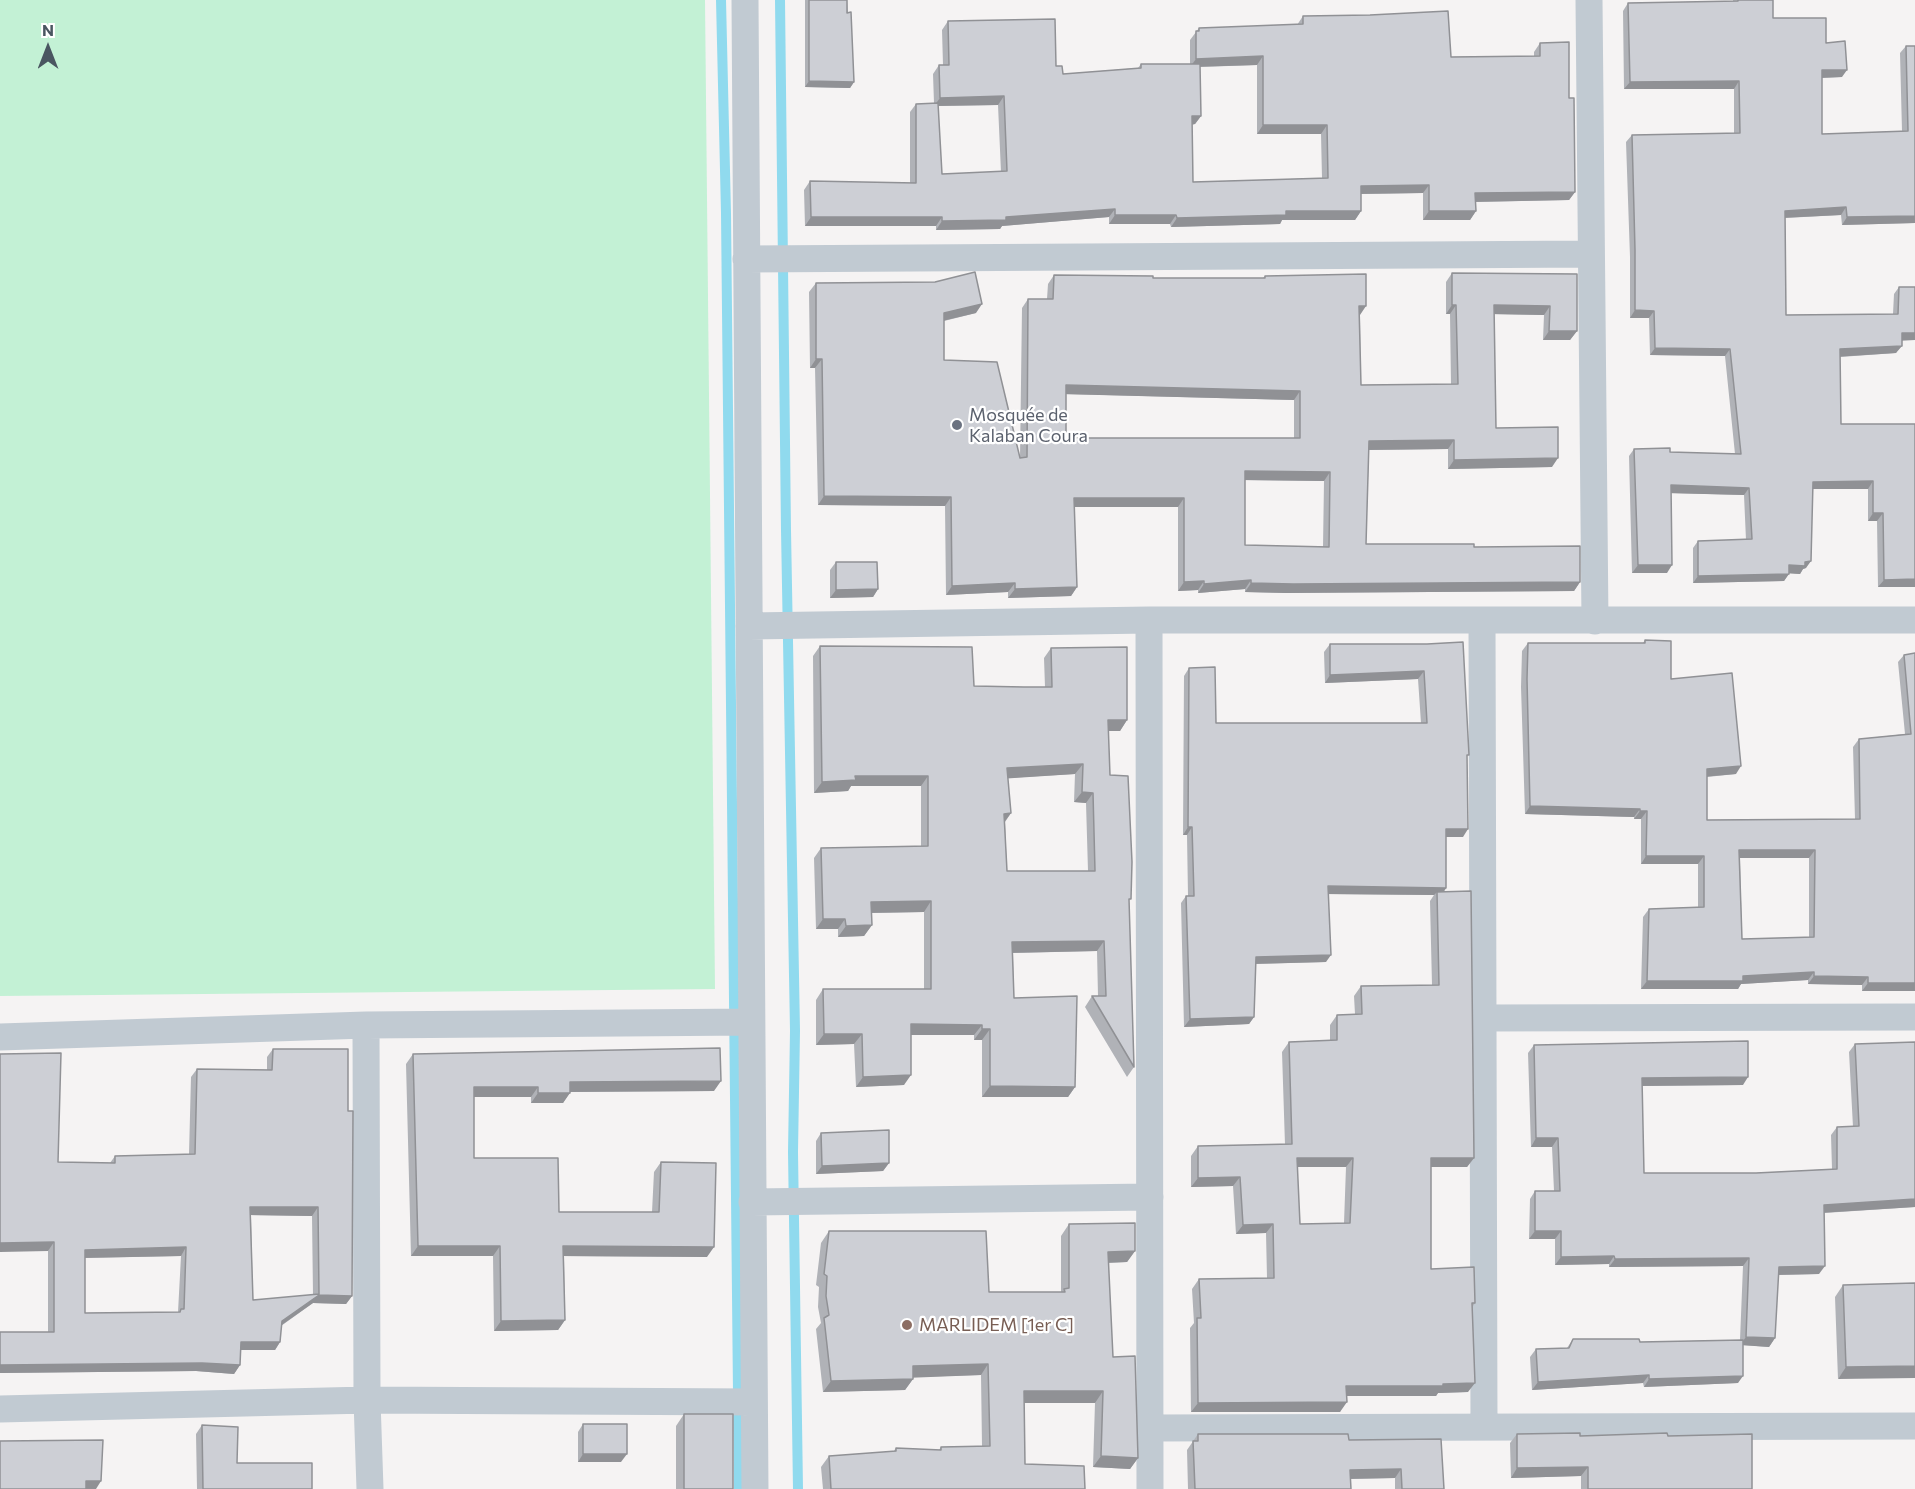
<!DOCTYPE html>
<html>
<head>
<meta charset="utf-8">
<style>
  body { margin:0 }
  #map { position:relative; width:1915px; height:1489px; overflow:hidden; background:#f5f3f3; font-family:Commissioner,sans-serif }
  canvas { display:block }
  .north { position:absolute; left:18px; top:18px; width:60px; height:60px; -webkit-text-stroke:4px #fff; paint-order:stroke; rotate:0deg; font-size:16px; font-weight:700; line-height:24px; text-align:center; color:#4a5661 }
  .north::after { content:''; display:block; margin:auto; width:21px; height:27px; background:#4a5661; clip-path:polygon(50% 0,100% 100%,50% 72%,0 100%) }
</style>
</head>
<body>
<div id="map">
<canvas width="1915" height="1489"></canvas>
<div class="north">N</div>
</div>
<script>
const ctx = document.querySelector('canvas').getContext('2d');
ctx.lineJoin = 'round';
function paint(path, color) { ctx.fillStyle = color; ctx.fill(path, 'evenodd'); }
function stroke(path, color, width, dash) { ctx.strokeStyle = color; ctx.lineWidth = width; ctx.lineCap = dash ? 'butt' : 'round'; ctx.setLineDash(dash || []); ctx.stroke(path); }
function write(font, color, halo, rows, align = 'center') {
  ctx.font = font + ' Commissioner,sans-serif'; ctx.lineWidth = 4.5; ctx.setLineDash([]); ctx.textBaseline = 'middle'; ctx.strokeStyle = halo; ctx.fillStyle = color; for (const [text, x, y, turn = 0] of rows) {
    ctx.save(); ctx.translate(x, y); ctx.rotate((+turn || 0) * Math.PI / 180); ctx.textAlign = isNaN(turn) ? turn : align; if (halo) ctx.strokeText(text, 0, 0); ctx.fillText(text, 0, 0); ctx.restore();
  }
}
paint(new Path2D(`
  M 0,0 L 705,0 L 715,989 L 0,996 Z`), '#c3f1d5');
stroke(new Path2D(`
  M 721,0 L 726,213 L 739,1489
  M 780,0 L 786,530 L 795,1031 L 793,1152 L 798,1489`), '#90daee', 10);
stroke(new Path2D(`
  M 745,0 L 755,1489
  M 1589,0 L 1595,621
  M 746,259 L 1590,254
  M 1149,620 L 1150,1489
  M 1482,622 L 1484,1427
  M 749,626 L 1149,620 L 1915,620
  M 1483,1018 L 1915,1017
  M 366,1025 L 367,1400 L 370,1489
  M 0,1037 L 366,1025 L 751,1022
  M 752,1202 L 1150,1197
  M 0,1409 L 367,1400 L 754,1402
  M 1150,1428 L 1915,1426`), '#c1cad2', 27);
paint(new Path2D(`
  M 805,0 L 847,0 L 854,82 L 850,88 L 805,87 Z
  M 1733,0 L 1773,0 L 1773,18 L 1826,43 L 1842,77 L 1822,78 L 1822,134 L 1902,131 L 1900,53 L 1906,46 L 1915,223 L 1842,225 L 1841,215 L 1785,218 L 1786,315 L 1893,314 L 1894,294 L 1899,287 L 1915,287 L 1915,340 L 1902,340 L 1896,353 L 1840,357 L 1841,424 L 1915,424 L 1915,587 L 1878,587 L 1877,521 L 1868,521 L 1868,489 L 1812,489 L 1806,568 L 1803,569 L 1800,574 L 1789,573 L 1784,581 L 1693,583 L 1693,548 L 1698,541 L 1746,540 L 1744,495 L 1671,493 L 1667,573 L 1632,573 L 1629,456 L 1634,449 L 1670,452 L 1735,454 L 1725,356 L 1650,355 L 1649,318 L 1630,318 L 1630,257 L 1626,142 L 1632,135 L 1734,133 L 1734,89 L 1624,89 L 1623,11 L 1628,3 L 1733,1 Z
  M 1303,16 L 1451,57 L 1534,56 L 1534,52 L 1540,43 L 1569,98 L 1575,192 L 1569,200 L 1475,202 L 1476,211 L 1470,220 L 1423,220 L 1423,193 L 1361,194 L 1361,211 L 1355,220 L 1282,220 L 1280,224 L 1171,227 L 1170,224 L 1109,224 L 1109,217 L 1002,226 L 1000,229 L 936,230 L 936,226 L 805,226 L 804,190 L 810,181 L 910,183 L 910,112 L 916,104 L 934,103 L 933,74 L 939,65 L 943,65 L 942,30 L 948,21 L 1056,66 L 1063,74 L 1138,68 L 1141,64 L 1190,64 L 1190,40 L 1199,28 L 1297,25 ZM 1257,65 L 1257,134 L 1321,134 L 1322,178 L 1193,182 L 1192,125 L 1195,124 L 1201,116 L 1200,67 ZM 998,105 L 1001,172 L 942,174 L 938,106 Z
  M 1452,273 L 1577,274 L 1577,331 L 1570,340 L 1543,340 L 1544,315 L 1494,314 L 1496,428 L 1552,467 L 1448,469 L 1448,449 L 1369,450 L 1366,544 L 1474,547 L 1580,582 L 1574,591 L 1286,593 L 1245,592 L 1245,589 L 1198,593 L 1198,590 L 1178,591 L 1178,507 L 1074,507 L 1077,587 L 1071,596 L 1008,598 L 1008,592 L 946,595 L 945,506 L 818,505 L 815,368 L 810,368 L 809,292 L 816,283 L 976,313 L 944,321 L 944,360 L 1020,458 L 1022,308 L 1028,299 L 1047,299 L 1048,284 L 1054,275 L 1153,278 L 1263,278 L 1265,276 L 1360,315 L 1361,385 L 1451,384 L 1450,314 L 1446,314 L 1446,282 ZM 1066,394 L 1294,400 L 1294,438 L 1066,438 ZM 1245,480 L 1324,481 L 1323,547 L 1245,545 Z
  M 836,562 L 878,589 L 873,597 L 830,598 L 830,570 Z
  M 1645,640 L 1736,774 L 1707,777 L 1707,820 L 1855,819 L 1853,747 L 1859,739 L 1905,734 L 1898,662 L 1904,655 L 1915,653 L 1915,991 L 1862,991 L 1862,985 L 1808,984 L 1808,980 L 1741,984 L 1738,989 L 1641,989 L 1643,917 L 1649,909 L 1698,907 L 1698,864 L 1641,864 L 1641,819 L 1634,819 L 1634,817 L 1525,814 L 1521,687 L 1522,651 L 1528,643 L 1643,643 ZM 1740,858 L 1809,858 L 1809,937 L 1742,939 Z
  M 1330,644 L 1427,644 L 1467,757 L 1463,837 L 1446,837 L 1446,888 L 1444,892 L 1474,1158 L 1467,1167 L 1431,1167 L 1431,1269 L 1475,1303 L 1473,1306 L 1468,1392 L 1438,1393 L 1436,1396 L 1346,1396 L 1340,1412 L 1191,1412 L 1190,1328 L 1194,1323 L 1192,1289 L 1199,1279 L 1267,1278 L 1266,1233 L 1236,1234 L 1233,1186 L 1191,1187 L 1191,1156 L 1198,1146 L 1285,1145 L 1282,1052 L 1289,1042 L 1330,1040 L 1330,1025 L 1337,1015 L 1355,1014 L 1354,996 L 1361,986 L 1432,985 L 1430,901 L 1434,895 L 1329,894 L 1326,962 L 1255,964 L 1254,1017 L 1249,1024 L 1184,1027 L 1181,903 L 1186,896 L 1188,896 L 1187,835 L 1183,835 L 1184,676 L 1189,668 L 1216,723 L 1421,723 L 1418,679 L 1325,683 L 1324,652 ZM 1297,1167 L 1346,1167 L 1344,1223 L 1300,1224 Z
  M 820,646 L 974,686 L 1024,687 L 1045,687 L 1044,658 L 1051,648 L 1127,720 L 1120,731 L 1108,731 L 1110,775 L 1129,901 L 1134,1067 L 1127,1077 L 1085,1007 L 1092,996 L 1098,996 L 1097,951 L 1013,953 L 1014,998 L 1075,1087 L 1068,1097 L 982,1097 L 982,1040 L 974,1040 L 974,1035 L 911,1035 L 904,1085 L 856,1087 L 854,1044 L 816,1045 L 816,1000 L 823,989 L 924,989 L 924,912 L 871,913 L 872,925 L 864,936 L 838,937 L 838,929 L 816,929 L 814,858 L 821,848 L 921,846 L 921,786 L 851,786 L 848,791 L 814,793 L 813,656 ZM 1075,774 L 1074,802 L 1086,803 L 1088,871 L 1007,871 L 1005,822 L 1011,813 L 1007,778 Z
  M 1915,1042 L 1915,1207 L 1824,1213 L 1819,1274 L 1778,1275 L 1775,1338 L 1769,1347 L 1743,1345 L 1738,1383 L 1644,1387 L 1643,1383 L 1532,1390 L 1530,1357 L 1536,1349 L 1567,1348 L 1573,1339 L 1640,1342 L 1740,1340 L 1743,1266 L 1609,1267 L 1609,1264 L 1555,1265 L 1555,1239 L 1529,1239 L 1530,1199 L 1535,1191 L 1554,1191 L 1552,1147 L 1531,1147 L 1528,1053 L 1534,1045 L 1743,1085 L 1642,1086 L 1644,1173 L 1756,1173 L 1832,1169 L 1831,1135 L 1837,1127 L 1853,1127 L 1849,1052 L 1855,1044 Z
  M 273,1049 L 348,1111 L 352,1296 L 346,1304 L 313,1303 L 281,1326 L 280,1342 L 275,1350 L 240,1350 L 240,1365 L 234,1374 L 196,1371 L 0,1373 L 0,1332 L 48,1332 L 48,1251 L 58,1162 L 110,1163 L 115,1156 L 189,1154 L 191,1077 L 197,1069 L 267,1070 L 267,1057 ZM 251,1215 L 312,1216 L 313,1295 L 253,1300 ZM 181,1256 L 178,1312 L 85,1313 L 85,1258 Z
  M 413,1054 L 714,1091 L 570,1092 L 563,1103 L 531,1103 L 531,1097 L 474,1097 L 474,1158 L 559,1212 L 652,1212 L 654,1172 L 661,1162 L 707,1257 L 564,1256 L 565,1320 L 558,1330 L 494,1331 L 493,1256 L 411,1256 L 406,1064 Z
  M 821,1133 L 889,1163 L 883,1171 L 816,1174 L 816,1141 Z
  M 1069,1224 L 1135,1251 L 1127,1262 L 1108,1263 L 1113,1357 L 1138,1458 L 1130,1469 L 1093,1467 L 1095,1403 L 1024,1403 L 1025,1464 L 1085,1489 L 823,1489 L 821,1467 L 829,1456 L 893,1452 L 896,1448 L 939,1450 L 941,1447 L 982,1446 L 981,1375 L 913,1377 L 913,1379 L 905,1390 L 823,1392 L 816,1329 L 821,1323 L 818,1307 L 819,1287 L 816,1285 L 821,1243 L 829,1231 L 989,1292 L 1061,1292 L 1061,1236 Z
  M 1915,1283 L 1838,1379 L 1835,1297 L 1843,1285 Z
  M 684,1414 L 733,1489 L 676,1489 L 676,1426 Z
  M 583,1424 L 621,1462 L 578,1462 L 578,1432 Z
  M 202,1425 L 237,1463 L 312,1489 L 197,1489 L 196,1434 Z
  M 1198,1434 L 1349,1440 L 1444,1489 L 1395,1489 L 1395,1478 L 1350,1479 L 1351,1489 L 1188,1489 L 1187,1450 Z
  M 1517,1434 L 1580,1436 L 1668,1436 L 1752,1489 L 1581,1489 L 1581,1476 L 1511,1478 L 1510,1443 Z`), '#b0b2b7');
paint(new Path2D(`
  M 1263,56 L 1257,65 L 1190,67 L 1196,59 Z
  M 1822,70 L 1847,70 L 1842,77 L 1817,78 Z
  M 809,81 L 854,82 L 850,88 L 805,87 Z
  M 1739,81 L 1734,89 L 1624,89 L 1630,82 Z
  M 1004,96 L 998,105 L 934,106 L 940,98 Z
  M 1192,116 L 1201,116 L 1195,124 L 1186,125 Z
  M 1263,125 L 1327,125 L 1321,134 L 1257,134 Z
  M 1429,185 L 1423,193 L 1355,194 L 1361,186 Z
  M 1575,192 L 1569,200 L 1469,202 L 1475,193 Z
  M 1846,207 L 1841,215 L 1780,218 L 1785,211 Z
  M 1115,209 L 1109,217 L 1002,226 L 1000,229 L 936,230 L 942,221 Z
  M 1286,211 L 1361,211 L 1355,220 L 1282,220 L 1280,224 L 1171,227 L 1177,218 Z
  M 1429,211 L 1476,211 L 1470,220 L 1423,220 Z
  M 1115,215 L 1176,215 L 1170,224 L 1109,224 Z
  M 1915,216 L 1915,223 L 1842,225 L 1847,217 Z
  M 811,217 L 942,217 L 936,226 L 805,226 Z
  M 982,304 L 976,313 L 938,322 L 944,313 Z
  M 1452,305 L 1456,305 L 1450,314 L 1446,314 Z
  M 1494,305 L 1550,306 L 1544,315 L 1488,314 Z
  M 1359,306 L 1366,306 L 1360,315 L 1353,315 Z
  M 1635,310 L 1654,311 L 1649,318 L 1630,318 Z
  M 1549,331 L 1577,331 L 1570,340 L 1543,340 Z
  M 1902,333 L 1915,333 L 1915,340 L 1896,341 Z
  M 1902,346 L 1896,353 L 1834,357 L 1840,349 Z
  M 1655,348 L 1730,349 L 1725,356 L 1650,355 Z
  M 816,359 L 822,359 L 815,368 L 810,368 Z
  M 1066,385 L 1300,391 L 1294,400 L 1060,394 Z
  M 1454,440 L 1448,449 L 1363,450 L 1369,441 Z
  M 1558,458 L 1552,467 L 1448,469 L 1454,460 Z
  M 1245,471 L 1330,472 L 1324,481 L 1239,480 Z
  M 1873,481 L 1868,489 L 1807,489 L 1813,482 Z
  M 1671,485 L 1749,488 L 1744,495 L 1665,493 Z
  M 824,496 L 951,497 L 945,506 L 818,505 Z
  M 1074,498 L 1184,498 L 1178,507 L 1068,507 Z
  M 1873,513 L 1883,513 L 1877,521 L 1868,521 Z
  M 1811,561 L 1806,568 L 1803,569 L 1800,574 L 1783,573 L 1789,565 Z
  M 1638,565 L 1672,565 L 1667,573 L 1632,573 Z
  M 1789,574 L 1784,581 L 1693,583 L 1698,576 Z
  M 1915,579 L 1915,587 L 1878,587 L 1884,580 Z
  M 1251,580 L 1245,589 L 1198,593 L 1204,584 Z
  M 1204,581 L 1198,590 L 1178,591 L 1184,582 Z
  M 1580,582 L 1574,591 L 1286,593 L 1245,592 L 1251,583 Z
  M 1015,583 L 1008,592 L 946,595 L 952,586 Z
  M 1077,587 L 1071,596 L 1008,598 L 1015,589 Z
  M 878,589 L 873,597 L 830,598 L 836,590 Z
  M 1424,671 L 1418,679 L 1325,683 L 1330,675 Z
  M 1108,720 L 1127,720 L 1120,731 L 1101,731 Z
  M 1083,764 L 1075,774 L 999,779 L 1007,768 Z
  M 1741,766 L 1736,774 L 1702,777 L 1707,769 Z
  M 855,776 L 928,776 L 921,786 L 851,786 L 848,791 L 814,793 L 822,782 Z
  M 1082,792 L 1093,793 L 1086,803 L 1074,802 Z
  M 1530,806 L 1640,809 L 1634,817 L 1525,814 Z
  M 1640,811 L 1647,811 L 1641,819 L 1634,819 Z
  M 1011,813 L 1003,824 L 1004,814 Z
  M 1188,827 L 1192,827 L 1187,835 L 1183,835 Z
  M 1446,829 L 1468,829 L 1463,837 L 1440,837 Z
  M 1739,850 L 1815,850 L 1809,858 L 1734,858 Z
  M 1646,856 L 1704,856 L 1698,864 L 1641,864 Z
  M 1328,886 L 1446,888 L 1441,895 L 1437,892 L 1434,895 L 1323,894 Z
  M 931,901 L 924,912 L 864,913 L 871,902 Z
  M 823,919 L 845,919 L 838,929 L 816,929 Z
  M 872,925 L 864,936 L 838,937 L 846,926 Z
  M 1104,941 L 1097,951 L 1005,953 L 1012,942 Z
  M 1331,955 L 1326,962 L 1250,964 L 1256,957 Z
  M 1814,972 L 1808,980 L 1741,984 L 1738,989 L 1641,989 L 1647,981 Z
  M 1814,976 L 1868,977 L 1862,985 L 1808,984 Z
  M 1868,983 L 1915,983 L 1915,991 L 1862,991 Z
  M 1254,1017 L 1249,1024 L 1184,1027 L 1190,1019 Z
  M 911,1024 L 982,1025 L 974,1035 L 904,1035 Z
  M 982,1029 L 990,1029 L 982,1040 L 974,1040 Z
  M 824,1034 L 862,1034 L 854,1044 L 816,1045 Z
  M 911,1075 L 904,1085 L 856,1087 L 863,1077 Z
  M 1748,1077 L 1743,1085 L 1637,1086 L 1642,1078 Z
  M 721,1081 L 714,1091 L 563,1092 L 570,1082 Z
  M 990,1086 L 1075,1087 L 1068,1097 L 982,1097 Z
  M 474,1087 L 538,1087 L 531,1097 L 467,1097 Z
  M 538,1093 L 570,1093 L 563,1103 L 531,1103 Z
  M 1536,1138 L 1558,1138 L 1552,1147 L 1531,1147 Z
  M 1297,1158 L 1353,1158 L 1346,1167 L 1290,1167 Z
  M 1431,1158 L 1474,1158 L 1467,1167 L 1425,1167 Z
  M 889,1163 L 883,1171 L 816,1174 L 822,1166 Z
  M 1240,1177 L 1233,1186 L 1191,1187 L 1198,1178 Z
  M 1915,1199 L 1915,1207 L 1819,1213 L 1824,1205 Z
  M 250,1207 L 318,1207 L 312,1216 L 245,1215 Z
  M 1273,1224 L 1266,1233 L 1236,1234 L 1243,1225 Z
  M 1535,1231 L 1561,1231 L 1555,1239 L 1529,1239 Z
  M 54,1242 L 48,1251 L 0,1252 L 0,1243 Z
  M 418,1246 L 500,1246 L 493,1256 L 411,1256 Z
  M 563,1246 L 714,1247 L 707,1257 L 556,1256 Z
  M 186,1247 L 181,1256 L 79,1258 L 85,1250 Z
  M 1135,1251 L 1127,1262 L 1100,1263 L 1108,1252 Z
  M 1614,1256 L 1609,1264 L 1555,1265 L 1561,1257 Z
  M 1749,1258 L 1743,1266 L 1609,1267 L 1615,1259 Z
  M 1825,1266 L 1819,1274 L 1773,1275 L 1779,1267 Z
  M 319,1295 L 352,1296 L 346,1304 L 313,1303 L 276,1329 L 282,1321 Z
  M 565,1320 L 558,1330 L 494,1331 L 501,1321 Z
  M 1746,1337 L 1775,1338 L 1769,1347 L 1740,1345 Z
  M 241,1342 L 280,1342 L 275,1350 L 235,1350 Z
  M 202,1363 L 240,1365 L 234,1374 L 196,1371 L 0,1373 L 0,1365 Z
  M 988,1364 L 981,1375 L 905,1378 L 913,1366 Z
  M 1915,1366 L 1915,1378 L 1838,1379 L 1846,1367 Z
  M 1649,1375 L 1643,1383 L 1532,1390 L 1538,1382 Z
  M 1743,1376 L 1738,1383 L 1644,1387 L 1649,1379 Z
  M 913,1379 L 905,1390 L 823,1392 L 831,1381 Z
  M 1475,1383 L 1468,1392 L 1438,1393 L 1436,1396 L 1339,1396 L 1346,1386 Z
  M 1024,1391 L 1103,1391 L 1095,1403 L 1016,1403 Z
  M 1347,1402 L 1340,1412 L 1191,1412 L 1198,1403 Z
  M 583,1454 L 627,1454 L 621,1462 L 578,1462 Z
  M 1101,1456 L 1138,1458 L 1130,1469 L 1093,1467 Z
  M 1588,1467 L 1581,1476 L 1511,1478 L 1517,1468 Z
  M 1401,1469 L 1395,1478 L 1343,1479 L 1350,1470 Z
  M 86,1481 L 101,1481 L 96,1489 L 80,1489 Z`), '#909195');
const building = new Path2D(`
  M 809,0 L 847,0 L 847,13 L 851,12 L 854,82 L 809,81 Z
  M 1738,0 L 1773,0 L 1773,18 L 1826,18 L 1826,43 L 1845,41 L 1847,70 L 1822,70 L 1822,134 L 1908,131 L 1906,46 L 1915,46 L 1915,216 L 1847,217 L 1846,207 L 1785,211 L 1786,315 L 1898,314 L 1899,287 L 1915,287 L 1915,333 L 1902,333 L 1902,346 L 1840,349 L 1841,424 L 1915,424 L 1915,579 L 1884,580 L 1883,513 L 1873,513 L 1873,481 L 1813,482 L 1811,561 L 1805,562 L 1805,566 L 1789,565 L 1789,574 L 1698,576 L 1698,541 L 1752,539 L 1749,488 L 1671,485 L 1672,565 L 1638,565 L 1634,449 L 1670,448 L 1670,452 L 1741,454 L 1730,349 L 1655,348 L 1654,311 L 1635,310 L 1635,250 L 1632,135 L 1740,133 L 1739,81 L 1630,82 L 1628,3 L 1738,1 Z
  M 1448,11 L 1451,57 L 1540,56 L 1540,43 L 1569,42 L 1569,98 L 1574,98 L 1575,192 L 1475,193 L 1476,211 L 1429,211 L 1429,185 L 1361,186 L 1361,211 L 1286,211 L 1286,215 L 1177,218 L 1176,215 L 1115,215 L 1115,209 L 1006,217 L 1006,220 L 942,221 L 942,217 L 811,217 L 810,181 L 916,183 L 916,104 L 938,103 L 942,174 L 1007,171 L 1004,96 L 940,98 L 939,65 L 949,65 L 948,21 L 1055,19 L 1056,66 L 1062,66 L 1063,74 L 1141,68 L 1141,64 L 1200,64 L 1201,116 L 1192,116 L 1193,182 L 1328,178 L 1327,125 L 1263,125 L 1263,56 L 1196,59 L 1196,31 L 1199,31 L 1199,28 L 1303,24 L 1303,16 L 1370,15 Z
  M 975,272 L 982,304 L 944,313 L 944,360 L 997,362 L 1020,458 L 1027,457 L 1028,299 L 1053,299 L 1054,275 L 1153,276 L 1153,278 L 1265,278 L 1265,276 L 1366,274 L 1366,306 L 1359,306 L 1361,385 L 1458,384 L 1456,305 L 1452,305 L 1452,273 L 1577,274 L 1577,331 L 1549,331 L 1550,306 L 1494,305 L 1496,428 L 1558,427 L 1558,458 L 1454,460 L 1454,440 L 1369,441 L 1366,544 L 1474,544 L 1474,547 L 1580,546 L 1580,582 L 1293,584 L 1251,583 L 1251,580 L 1204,584 L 1204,581 L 1184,582 L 1184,498 L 1074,498 L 1077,587 L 1015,589 L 1015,583 L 952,586 L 951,497 L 824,496 L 822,359 L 816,359 L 816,283 L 935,282 ZM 1066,385 L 1300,391 L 1300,438 L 1066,438 ZM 1245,471 L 1330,472 L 1329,547 L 1245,545 Z
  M 836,562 L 877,562 L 878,589 L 836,590 Z
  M 1645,640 L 1671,641 L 1671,679 L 1732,673 L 1741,766 L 1707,769 L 1707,820 L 1860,819 L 1859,739 L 1911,734 L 1904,655 L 1915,653 L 1915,983 L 1868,983 L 1868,977 L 1814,976 L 1814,972 L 1743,976 L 1743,981 L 1647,981 L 1649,909 L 1704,907 L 1704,856 L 1646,856 L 1647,811 L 1640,811 L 1640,809 L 1530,806 L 1527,679 L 1528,643 L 1645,643 ZM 1739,850 L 1815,850 L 1814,937 L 1742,939 Z
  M 1463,642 L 1469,755 L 1467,755 L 1468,829 L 1446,829 L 1446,888 L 1328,886 L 1331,955 L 1256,957 L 1254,1017 L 1190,1019 L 1186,896 L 1194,896 L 1192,827 L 1188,827 L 1189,668 L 1215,667 L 1216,723 L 1427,723 L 1424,671 L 1330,675 L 1330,644 L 1427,644 Z
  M 820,646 L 972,647 L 974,686 L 1024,687 L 1052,687 L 1051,648 L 1127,647 L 1127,720 L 1108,720 L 1110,775 L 1128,776 L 1132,862 L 1131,899 L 1129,899 L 1134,1067 L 1092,996 L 1106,996 L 1104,941 L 1012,942 L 1014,998 L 1077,996 L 1075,1087 L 990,1086 L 990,1029 L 982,1029 L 982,1025 L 911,1024 L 911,1075 L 863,1077 L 862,1034 L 824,1034 L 823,989 L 931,989 L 931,901 L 871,902 L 872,925 L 846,926 L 845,919 L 823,919 L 821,848 L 928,846 L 928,776 L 855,776 L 856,780 L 822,782 ZM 1083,764 L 1082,792 L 1093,793 L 1095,871 L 1007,871 L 1004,814 L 1011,813 L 1007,768 Z
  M 1471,891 L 1474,1158 L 1431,1158 L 1431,1269 L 1474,1267 L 1475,1303 L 1472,1303 L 1475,1383 L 1443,1384 L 1443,1386 L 1346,1386 L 1347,1402 L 1198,1403 L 1197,1318 L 1201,1318 L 1199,1279 L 1274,1278 L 1273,1224 L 1243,1225 L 1240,1177 L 1198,1178 L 1198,1146 L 1292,1144 L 1289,1042 L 1337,1040 L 1337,1015 L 1362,1014 L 1361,986 L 1439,985 L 1437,892 ZM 1297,1158 L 1353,1158 L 1350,1223 L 1300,1224 Z
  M 1748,1041 L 1748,1077 L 1642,1078 L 1644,1173 L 1756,1173 L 1837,1169 L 1837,1127 L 1859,1126 L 1855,1044 L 1915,1042 L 1915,1199 L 1824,1205 L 1825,1266 L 1779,1267 L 1775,1338 L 1746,1337 L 1749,1258 L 1615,1259 L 1614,1256 L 1561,1257 L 1561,1231 L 1535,1231 L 1535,1191 L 1560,1191 L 1558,1138 L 1536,1138 L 1534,1045 Z
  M 720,1048 L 721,1081 L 570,1082 L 570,1093 L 538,1093 L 538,1087 L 474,1087 L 474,1158 L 558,1158 L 559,1212 L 659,1212 L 661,1162 L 716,1163 L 714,1247 L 563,1246 L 565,1320 L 501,1321 L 500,1246 L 418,1246 L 413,1054 Z
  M 273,1049 L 348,1049 L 348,1111 L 353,1111 L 352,1296 L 319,1295 L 282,1321 L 280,1342 L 241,1342 L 240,1365 L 202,1363 L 0,1365 L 0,1332 L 54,1332 L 54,1242 L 0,1243 L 0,1054 L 61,1053 L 58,1162 L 115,1163 L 115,1156 L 195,1154 L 197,1069 L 272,1070 ZM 250,1207 L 318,1207 L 319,1294 L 253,1300 ZM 186,1247 L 184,1309 L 181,1309 L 180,1312 L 85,1313 L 85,1250 Z
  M 889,1130 L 889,1163 L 822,1166 L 821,1133 Z
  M 1135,1223 L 1135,1251 L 1108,1252 L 1113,1357 L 1135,1356 L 1138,1458 L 1101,1456 L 1103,1391 L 1024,1391 L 1025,1464 L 1084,1466 L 1085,1489 L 831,1489 L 829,1456 L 896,1451 L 896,1448 L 941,1450 L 941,1447 L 990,1446 L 988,1364 L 913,1366 L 913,1379 L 831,1381 L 824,1318 L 829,1315 L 826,1296 L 827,1276 L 824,1274 L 829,1231 L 986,1231 L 989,1292 L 1065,1292 L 1064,1289 L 1069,1288 L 1069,1224 Z
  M 1915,1283 L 1915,1366 L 1846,1367 L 1843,1285 Z
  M 1573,1339 L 1639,1339 L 1640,1342 L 1743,1340 L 1743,1376 L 1649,1379 L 1649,1375 L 1538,1382 L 1536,1349 L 1569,1348 Z
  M 684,1414 L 733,1414 L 733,1489 L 684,1489 Z
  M 583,1424 L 627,1424 L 627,1454 L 583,1454 Z
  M 202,1425 L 238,1427 L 237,1463 L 312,1463 L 312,1489 L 203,1489 Z
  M 1580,1433 L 1580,1436 L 1667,1433 L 1668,1436 L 1752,1434 L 1752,1489 L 1588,1489 L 1588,1467 L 1517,1468 L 1517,1434 Z
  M 1198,1434 L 1348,1434 L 1349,1440 L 1441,1439 L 1444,1489 L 1402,1489 L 1401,1469 L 1350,1470 L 1351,1489 L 1195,1489 L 1193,1441 L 1198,1441 Z
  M 103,1440 L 101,1481 L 86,1481 L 86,1489 L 0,1489 L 0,1441 Z`);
paint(building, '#cdcfd5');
stroke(building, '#909195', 1.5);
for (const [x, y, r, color] of [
  [957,425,6,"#6b7280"],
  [907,1325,6,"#8d6e63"]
]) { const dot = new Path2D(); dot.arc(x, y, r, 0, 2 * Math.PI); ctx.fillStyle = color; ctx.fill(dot); stroke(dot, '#fff', 2); }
write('18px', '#5b616d', '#fff', [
  ["Mosquée de",969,415],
  ["Kalaban Coura",969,436]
], 'left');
write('18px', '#785e54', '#fff', [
  ["MARLIDEM [1er C]",919,1325]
], 'left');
</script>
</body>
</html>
